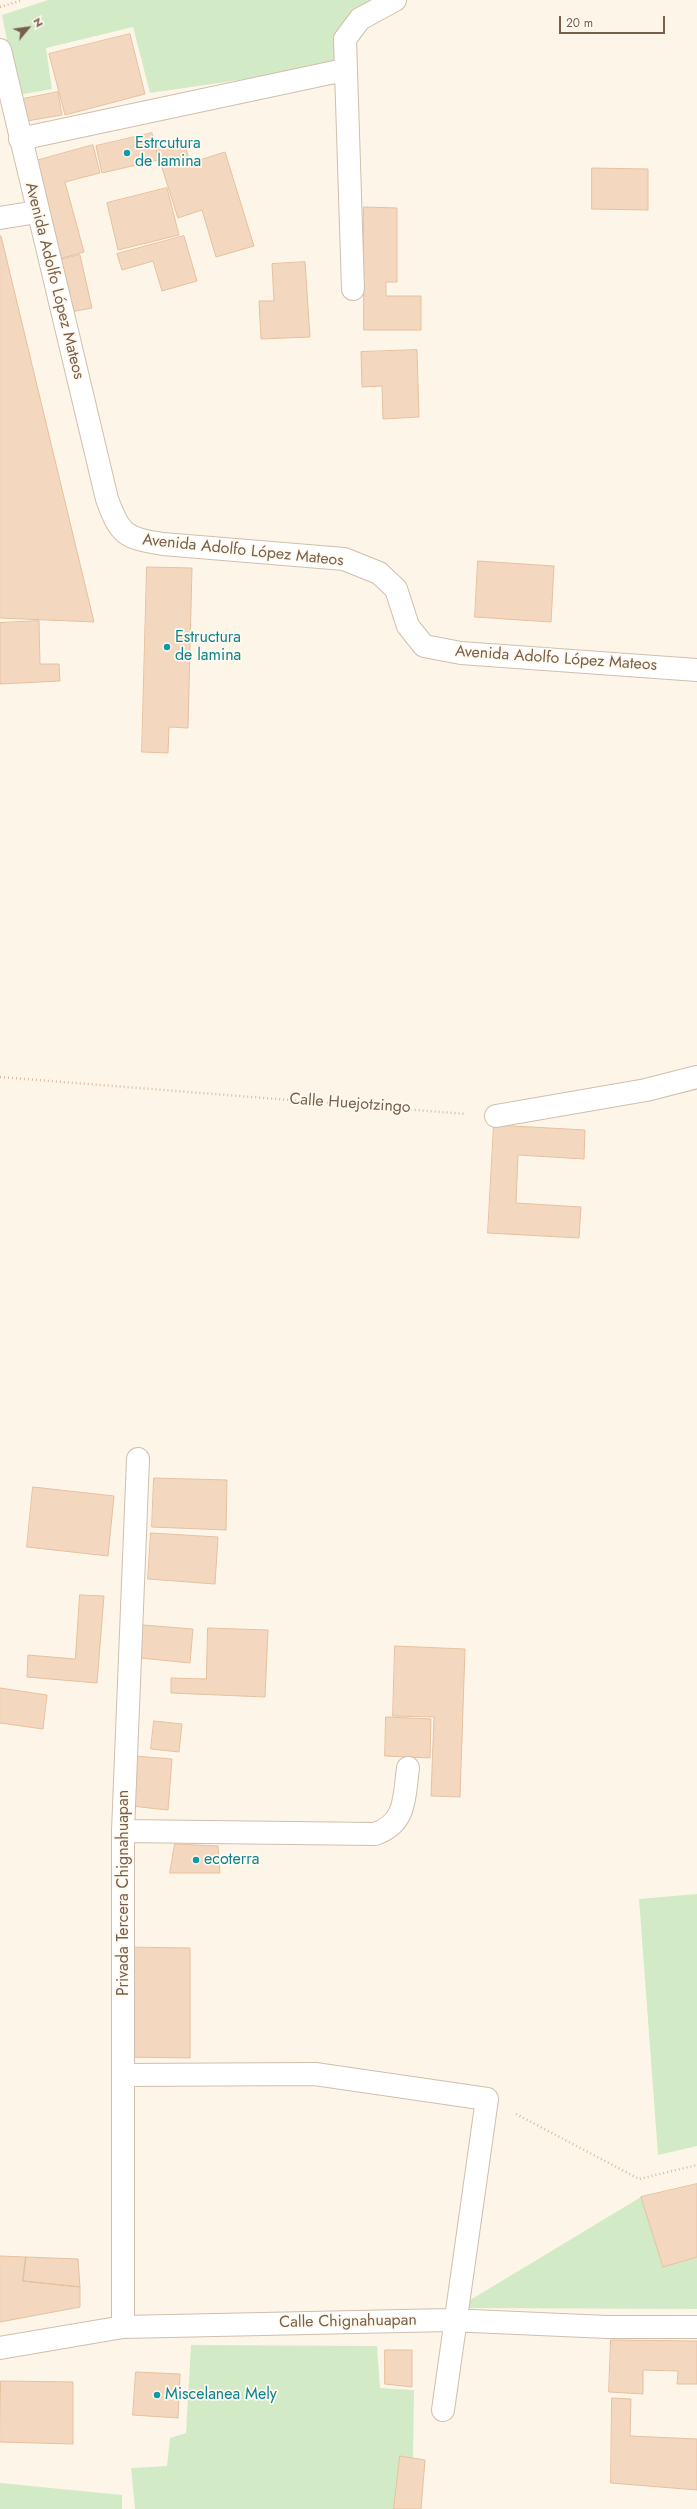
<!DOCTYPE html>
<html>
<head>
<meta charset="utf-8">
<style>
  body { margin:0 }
  #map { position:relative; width:697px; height:2509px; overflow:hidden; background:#fdf6e8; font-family:Jost,sans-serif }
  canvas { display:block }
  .north { position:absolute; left:8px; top:8px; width:40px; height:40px; -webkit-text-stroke:3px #fffaef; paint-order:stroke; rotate:61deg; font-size:11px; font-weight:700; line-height:16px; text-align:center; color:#785f4b }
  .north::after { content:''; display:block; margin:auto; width:14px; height:18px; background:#785f4b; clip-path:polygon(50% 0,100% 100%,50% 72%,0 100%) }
  .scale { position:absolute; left:559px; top:16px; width:106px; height:18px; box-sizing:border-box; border:2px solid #785f4b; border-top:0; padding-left:5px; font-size:12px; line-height:14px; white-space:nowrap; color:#785f4b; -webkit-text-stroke:3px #fffaef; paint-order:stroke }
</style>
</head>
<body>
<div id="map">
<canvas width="697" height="2509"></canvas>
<div class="north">N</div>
<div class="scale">20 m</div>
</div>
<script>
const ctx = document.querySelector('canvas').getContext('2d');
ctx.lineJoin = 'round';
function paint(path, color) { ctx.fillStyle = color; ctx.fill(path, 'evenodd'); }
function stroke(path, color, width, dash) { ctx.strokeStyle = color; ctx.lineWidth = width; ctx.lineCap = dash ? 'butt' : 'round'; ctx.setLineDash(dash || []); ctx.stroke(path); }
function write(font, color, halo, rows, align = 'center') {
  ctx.font = font + ' Jost,sans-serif'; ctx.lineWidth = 3.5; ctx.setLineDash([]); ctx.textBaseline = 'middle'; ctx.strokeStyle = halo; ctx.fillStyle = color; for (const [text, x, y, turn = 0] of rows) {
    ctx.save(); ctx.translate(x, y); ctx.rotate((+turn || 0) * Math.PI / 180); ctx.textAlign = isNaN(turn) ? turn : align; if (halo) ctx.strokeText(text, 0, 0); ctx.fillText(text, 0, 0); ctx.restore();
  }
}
paint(new Path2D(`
  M 48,0 L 374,0 L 357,9 L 334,38 L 335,66 L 150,93 L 133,27 L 46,48 L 52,89 L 18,95 L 2,15 Z
  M 697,1894 L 697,2146 L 658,2155 L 639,1899 Z
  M 641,2197 L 663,2267 L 697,2257 L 697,2309 L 457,2308 Z
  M 191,2345 L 377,2346 L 380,2388 L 414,2390 L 413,2458 L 400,2457 L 394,2509 L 135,2509 L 131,2468 L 167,2466 L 170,2438 L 186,2433 Z
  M 0,2483 L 122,2495 L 122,2509 L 0,2509 Z`), '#d2ebc6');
const building = new Path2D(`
  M 130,34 L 145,94 L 65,115 L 49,54 Z
  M 58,92 L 62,115 L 27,121 L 23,99 Z
  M 152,133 L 158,160 L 102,173 L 96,146 Z
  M 184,141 L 190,163 L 225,152 L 254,246 L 216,257 L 202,210 L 178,218 L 156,149 Z
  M 93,145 L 100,173 L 65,182 L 84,252 L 55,260 L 32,162 Z
  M 592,168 L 648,169 L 648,210 L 592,209 Z
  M 167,188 L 179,235 L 118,250 L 107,203 Z
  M 364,207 L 397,208 L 397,282 L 386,282 L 386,296 L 421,296 L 421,330 L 364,330 Z
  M 0,236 L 1,236 L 94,622 L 0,618 Z
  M 184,236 L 197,281 L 162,291 L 153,261 L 122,270 L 117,254 Z
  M 80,255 L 92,308 L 71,312 L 59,260 Z
  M 305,262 L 310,337 L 261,339 L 259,301 L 274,301 L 272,264 Z
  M 417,350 L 419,417 L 383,419 L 382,386 L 362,387 L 361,352 Z
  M 478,561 L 554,566 L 551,622 L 475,617 Z
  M 147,567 L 192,568 L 188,728 L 169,727 L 168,753 L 142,752 Z
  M 39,621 L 40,664 L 59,664 L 60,681 L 0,684 L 0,623 Z
  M 494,1125 L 585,1130 L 584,1159 L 518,1155 L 516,1203 L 581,1207 L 579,1238 L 488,1233 Z
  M 154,1478 L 227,1480 L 226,1530 L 152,1527 Z
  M 33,1487 L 114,1496 L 108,1556 L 27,1547 Z
  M 151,1533 L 218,1537 L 215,1584 L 148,1579 Z
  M 80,1595 L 104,1596 L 97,1683 L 27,1677 L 28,1655 L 75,1659 Z
  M 143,1625 L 193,1629 L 190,1663 L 140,1658 Z
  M 208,1628 L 268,1630 L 265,1697 L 171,1693 L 171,1678 L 206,1679 Z
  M 395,1646 L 465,1649 L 460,1797 L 431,1796 L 434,1717 L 393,1716 Z
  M 0,1688 L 47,1695 L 43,1729 L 0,1723 Z
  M 386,1717 L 431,1719 L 430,1758 L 385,1756 Z
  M 154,1721 L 182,1724 L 179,1752 L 151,1749 Z
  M 135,1756 L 172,1759 L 168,1810 L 131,1806 Z
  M 175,1844 L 218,1846 L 220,1873 L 170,1873 Z
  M 123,1947 L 190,1948 L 190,2058 L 123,2057 Z
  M 697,2184 L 697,2257 L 663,2267 L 641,2197 Z
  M 0,2256 L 26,2257 L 23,2281 L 80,2287 L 80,2307 L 0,2322 Z
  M 26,2257 L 78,2259 L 80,2287 L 23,2281 Z
  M 611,2340 L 697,2341 L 697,2384 L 677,2384 L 678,2371 L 643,2370 L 643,2394 L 609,2392 Z
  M 385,2350 L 412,2350 L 412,2387 L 385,2384 Z
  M 136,2372 L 180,2374 L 178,2418 L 133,2415 Z
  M 1,2381 L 73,2382 L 73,2444 L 0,2442 Z
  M 612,2398 L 631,2399 L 630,2436 L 697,2439 L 697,2490 L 611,2483 Z
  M 400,2456 L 425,2460 L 421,2509 L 394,2509 Z`);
paint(building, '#f3d8bf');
stroke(building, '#e6c09f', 1);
const minor = new Path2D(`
  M 0,50 L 107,499 C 120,535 125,538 163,544 L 344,559 L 379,573 L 396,589 L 408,626 L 424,646 L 461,653 L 697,670
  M 20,139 L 344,70
  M 0,218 L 37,212
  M 353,289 L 345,39 L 360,19 L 395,0
  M 496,1116 L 646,1090 L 697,1077
  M 123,1831 L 375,1834 C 407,1823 404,1797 408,1768
  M 123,2075 L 315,2074 L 487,2099 L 443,2410
  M 123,2327 L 123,1831 L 138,1459
  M 0,2348 L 123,2327 L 449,2320 L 607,2327 L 697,2327`);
stroke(minor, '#cfbfad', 24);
stroke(new Path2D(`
  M 0,7 L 23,0
  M 0,1077 L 466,1114
  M 516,2114 L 639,2179 L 697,2165`), '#d8bba2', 2.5, [1, 3]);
stroke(minor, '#fff', 22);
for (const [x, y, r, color] of [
  [127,153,4,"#0f9aa8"],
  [167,647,4,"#0f9aa8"],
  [196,1860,4,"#0f9aa8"],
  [157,2395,4,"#0f9aa8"]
]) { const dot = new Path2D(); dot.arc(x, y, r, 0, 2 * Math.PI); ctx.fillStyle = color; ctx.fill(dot); stroke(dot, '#fffaef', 1.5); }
write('16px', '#0d838f', '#fffaef', [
  ["Estrcutura",135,144],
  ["de lamina",135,162],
  ["Estructura",175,638],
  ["de lamina",175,656],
  ["ecoterra",204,1860],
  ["Miscelanea Mely",165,2395]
], 'left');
write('16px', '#785f4b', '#fffaef', [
  ["Avenida Adolfo López Mateos",54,281,76],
  ["Avenida Adolfo López Mateos",243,551,6],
  ["Avenida Adolfo López Mateos",556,659,4],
  ["Calle Huejotzingo",350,1104,4],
  ["Privada Tercera Chignahuapan",124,1893,-90],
  ["Calle Chignahuapan",348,2322,-1]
]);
</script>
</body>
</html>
